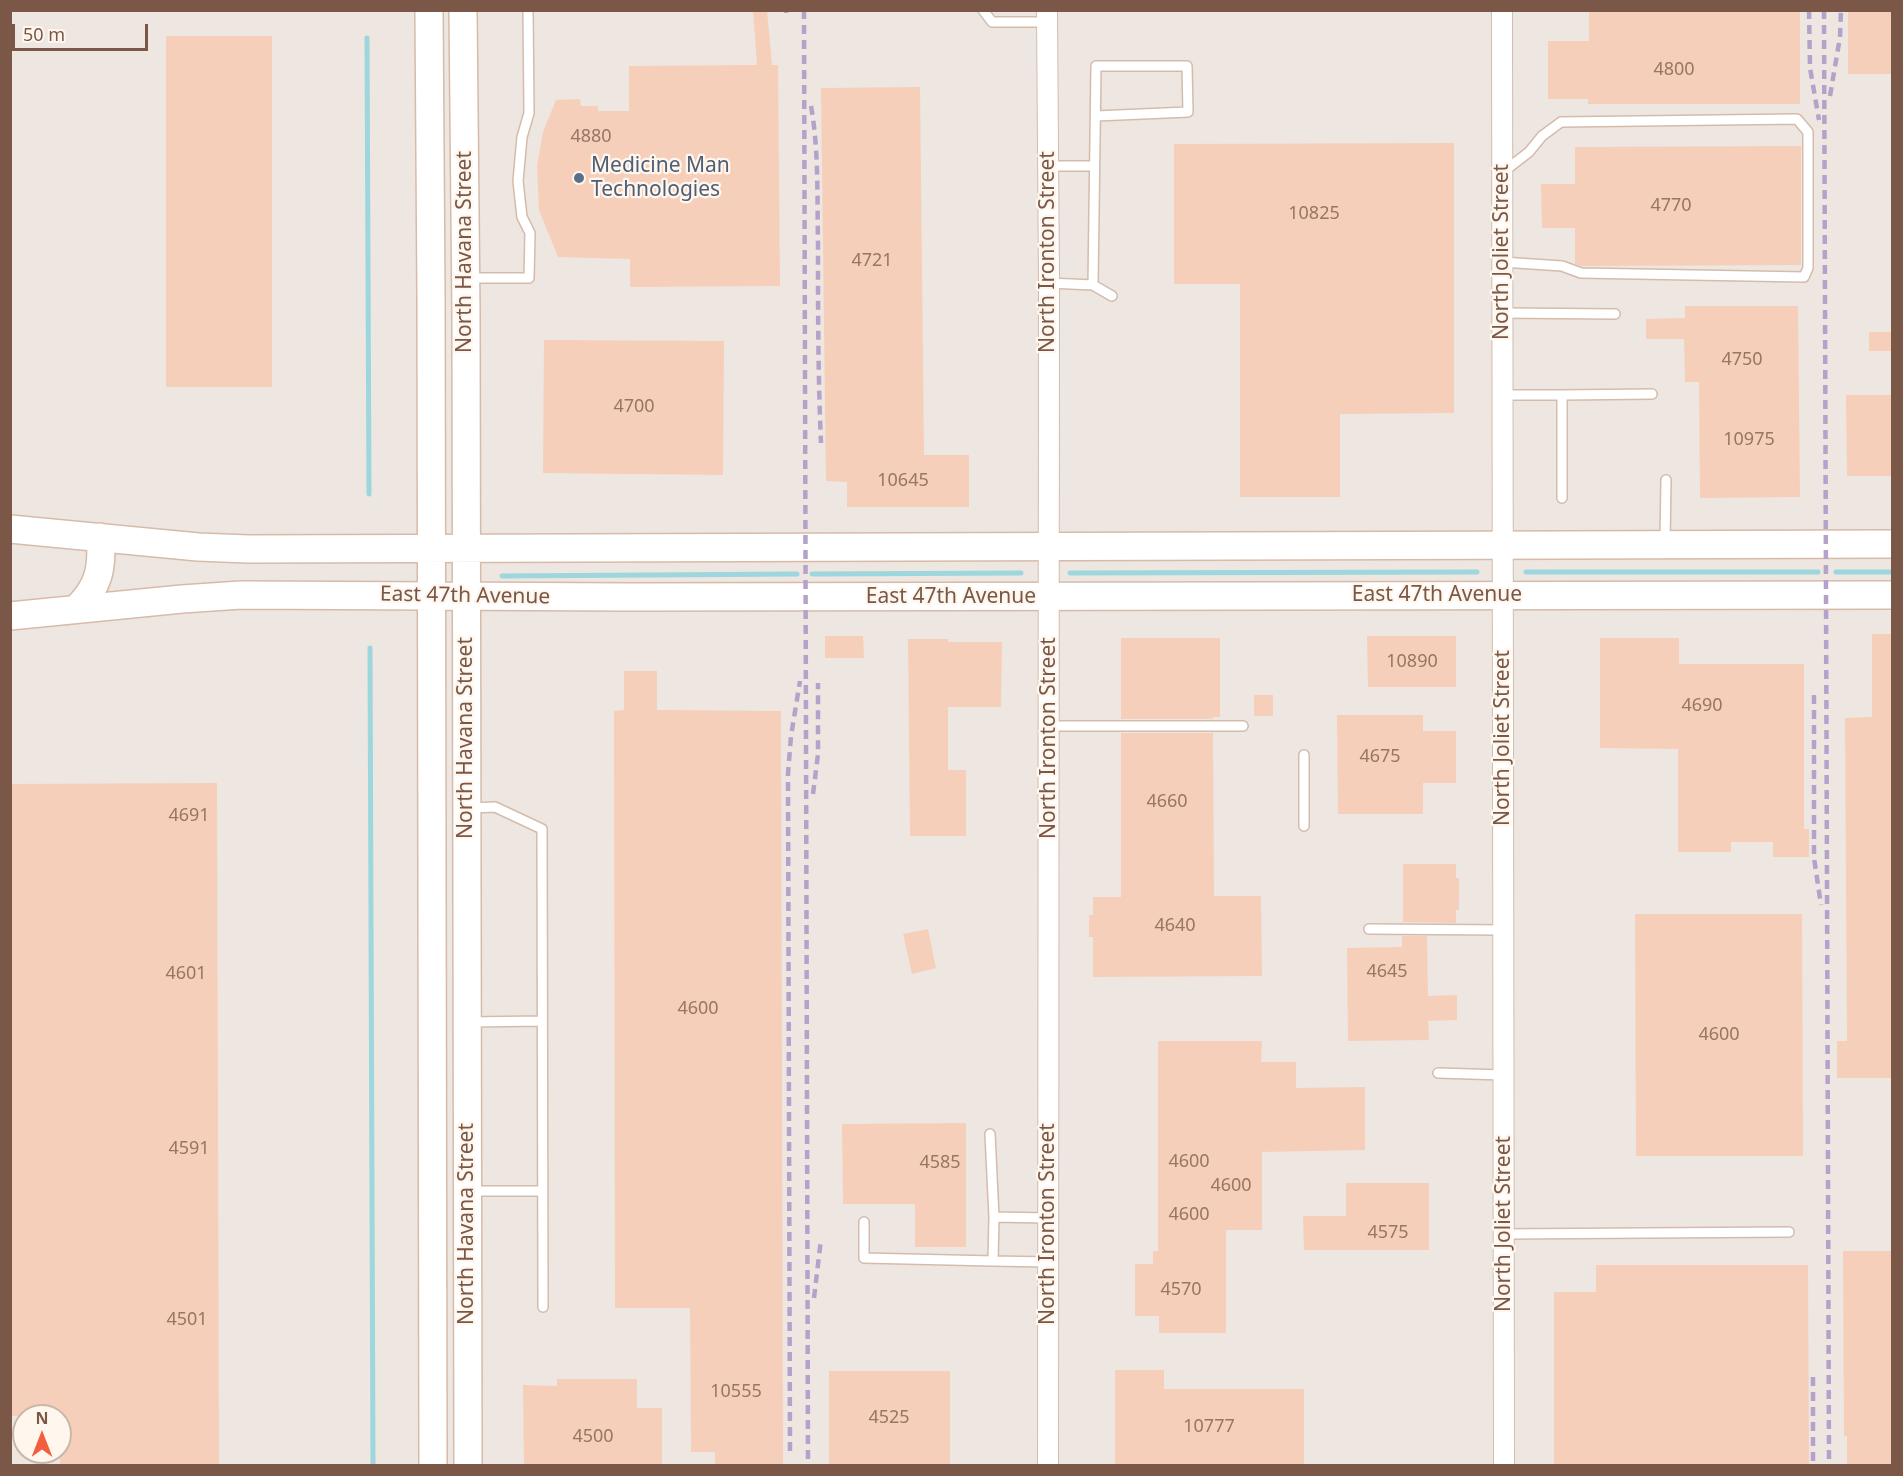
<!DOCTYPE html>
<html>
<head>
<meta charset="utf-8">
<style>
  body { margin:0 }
  #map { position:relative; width:1903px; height:1476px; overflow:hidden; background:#fef3e5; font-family:"Noto Sans",sans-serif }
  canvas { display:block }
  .frame { position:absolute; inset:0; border:12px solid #7a5747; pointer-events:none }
  .north { position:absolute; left:12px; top:1404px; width:60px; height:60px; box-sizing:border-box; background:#fff7ed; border:2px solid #cab7ab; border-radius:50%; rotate:0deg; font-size:16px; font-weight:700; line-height:24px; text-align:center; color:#7a5747 }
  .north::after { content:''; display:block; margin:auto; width:21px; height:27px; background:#f35e40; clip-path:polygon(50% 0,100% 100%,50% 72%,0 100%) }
  .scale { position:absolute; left:12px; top:24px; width:136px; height:27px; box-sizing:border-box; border:3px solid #7a5747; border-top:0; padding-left:8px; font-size:18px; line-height:21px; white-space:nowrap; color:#7a5747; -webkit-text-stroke:4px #fff7ed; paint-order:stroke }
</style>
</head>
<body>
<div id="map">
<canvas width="1903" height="1476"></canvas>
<div class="frame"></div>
<div class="north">N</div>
<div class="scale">50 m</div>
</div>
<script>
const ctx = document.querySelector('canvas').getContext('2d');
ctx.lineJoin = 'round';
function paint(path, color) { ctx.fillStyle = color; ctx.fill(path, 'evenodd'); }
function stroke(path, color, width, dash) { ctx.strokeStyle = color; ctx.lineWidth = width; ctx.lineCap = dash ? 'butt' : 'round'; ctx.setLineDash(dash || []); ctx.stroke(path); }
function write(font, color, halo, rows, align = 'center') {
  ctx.font = font + ' "Noto Sans",sans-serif'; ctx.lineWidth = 4.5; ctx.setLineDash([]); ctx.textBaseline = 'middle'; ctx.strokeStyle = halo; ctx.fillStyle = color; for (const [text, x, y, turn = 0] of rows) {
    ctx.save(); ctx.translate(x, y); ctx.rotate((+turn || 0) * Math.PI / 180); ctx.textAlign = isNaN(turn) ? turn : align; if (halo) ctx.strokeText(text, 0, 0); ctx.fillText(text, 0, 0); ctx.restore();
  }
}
paint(new Path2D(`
  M 10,11 L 1892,11 L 1892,1465 L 11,1465 ZM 24,1416 L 60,1416 L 60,1452 L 24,1452 Z`), '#eee6e0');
stroke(new Path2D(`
  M 367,38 L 369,494
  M 1526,572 L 1818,572
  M 1836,572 L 1892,572
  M 1070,573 L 1477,572
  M 812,574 L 1021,573
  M 502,576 L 797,574
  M 370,648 L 373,1466`), '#9dd6dd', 5);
paint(new Path2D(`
  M 753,10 L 767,10 L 772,65 L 778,65 L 780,286 L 630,287 L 630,259 L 558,257 L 539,210 L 537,166 L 543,132 L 556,100 L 580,99 L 581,106 L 598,106 L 598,111 L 629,111 L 629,66 L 757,65 Z
  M 1589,10 L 1800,10 L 1800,104 L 1588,104 L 1588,99 L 1548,99 L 1548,41 L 1589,41 Z
  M 1848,10 L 1893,10 L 1893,74 L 1848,74 Z
  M 166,36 L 272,36 L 272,387 L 166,387 Z
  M 920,87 L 924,455 L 969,455 L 969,507 L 847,507 L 847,482 L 826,481 L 821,88 Z
  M 1454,143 L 1454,413 L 1340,414 L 1340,497 L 1240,497 L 1240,284 L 1174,284 L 1174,144 Z
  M 1801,146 L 1801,265 L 1582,266 L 1575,264 L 1575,228 L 1542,228 L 1541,184 L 1575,184 L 1575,147 Z
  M 1685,306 L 1798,306 L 1800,497 L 1700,498 L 1699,382 L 1685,382 L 1684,339 L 1646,339 L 1646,319 L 1685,318 Z
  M 1869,332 L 1893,332 L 1893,351 L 1869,351 Z
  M 544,340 L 724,341 L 723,475 L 543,473 Z
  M 1846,395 L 1893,395 L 1893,476 L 1847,476 Z
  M 1872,634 L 1893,634 L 1893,1078 L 1837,1078 L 1837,1041 L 1847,1041 L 1845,718 L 1872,717 Z
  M 825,636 L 863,636 L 864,658 L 825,658 Z
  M 1367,636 L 1456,636 L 1456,687 L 1368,687 Z
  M 1121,638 L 1220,638 L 1220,717 L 1213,717 L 1213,719 L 1121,719 Z
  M 1600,638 L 1679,638 L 1679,664 L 1804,664 L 1804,829 L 1809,829 L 1809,857 L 1773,857 L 1773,842 L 1731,842 L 1731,852 L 1678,852 L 1678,749 L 1600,748 Z
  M 908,639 L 948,639 L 948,642 L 1002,642 L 1001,707 L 948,707 L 948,770 L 966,770 L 966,836 L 910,836 Z
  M 624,671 L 657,671 L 657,710 L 781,711 L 783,1466 L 715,1466 L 715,1452 L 691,1452 L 690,1308 L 615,1308 L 614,711 L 624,710 Z
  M 1254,695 L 1273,695 L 1273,716 L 1254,716 Z
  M 1337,715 L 1423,715 L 1423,731 L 1456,731 L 1456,783 L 1423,783 L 1423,814 L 1338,814 Z
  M 1121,733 L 1213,733 L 1214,896 L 1261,896 L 1262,976 L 1093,977 L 1093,937 L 1089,937 L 1089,915 L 1093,915 L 1093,897 L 1121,897 Z
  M 217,783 L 219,1466 L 60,1466 L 60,1416 L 10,1416 L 10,784 Z
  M 1403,864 L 1456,864 L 1456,878 L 1459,878 L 1459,910 L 1456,910 L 1456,923 L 1403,922 Z
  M 1635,914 L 1802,914 L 1803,1156 L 1636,1156 Z
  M 928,929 L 936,968 L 912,974 L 903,934 Z
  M 1402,936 L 1427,936 L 1428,996 L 1457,995 L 1457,1020 L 1428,1021 L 1429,1040 L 1348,1041 L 1347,948 L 1402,947 Z
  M 1158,1041 L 1262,1041 L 1261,1062 L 1296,1062 L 1296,1088 L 1365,1087 L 1365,1150 L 1262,1152 L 1262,1230 L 1226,1230 L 1226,1333 L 1159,1333 L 1159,1316 L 1135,1316 L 1135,1264 L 1153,1264 L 1153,1251 L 1158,1251 Z
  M 966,1123 L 966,1247 L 915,1247 L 915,1204 L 843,1204 L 842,1124 Z
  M 1346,1183 L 1429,1183 L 1429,1250 L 1304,1250 L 1303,1216 L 1346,1216 Z
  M 1843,1251 L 1893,1251 L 1893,1466 L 1847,1466 L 1847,1436 L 1844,1436 Z
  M 1596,1265 L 1808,1265 L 1809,1466 L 1554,1466 L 1554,1292 L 1596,1292 Z
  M 1115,1370 L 1164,1370 L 1164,1389 L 1304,1389 L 1304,1466 L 1115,1466 Z
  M 829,1371 L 950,1371 L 950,1466 L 829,1466 Z
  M 557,1379 L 637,1379 L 637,1408 L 662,1408 L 662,1466 L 524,1466 L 523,1385 L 557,1386 Z`), '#f6cfba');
const service = new Path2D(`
  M 983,10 L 992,22 L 1047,22
  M 1048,166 L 1093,166
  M 1502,262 L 1562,266 L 1581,273 L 1804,277 L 1808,268 L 1808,132 L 1797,119 L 1561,122 L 1542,136 L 1529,152 L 1503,172
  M 468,278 L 529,278 L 530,233 L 522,217 L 518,181 L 522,137 L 529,113 L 528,10
  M 1049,283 L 1093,285 L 1112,296
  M 1093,285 L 1096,66 L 1187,66 L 1188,112 L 1096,116
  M 1502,313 L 1615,314
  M 1502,395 L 1562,395 L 1562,498
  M 1562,395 L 1652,394
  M 1665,542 L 1666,480
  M 1049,726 L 1243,726
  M 1304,755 L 1304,826
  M 469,808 L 495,807 L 542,829 L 543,1307
  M 1369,929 L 1503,930
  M 469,1022 L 542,1021
  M 1438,1073 L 1503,1075
  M 990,1134 L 994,1217 L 1048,1218
  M 470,1191 L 543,1191
  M 864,1222 L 864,1258 L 993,1261 L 994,1217
  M 1504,1234 L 1789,1232
  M 993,1261 L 1048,1262`);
const minor = new Path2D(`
  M 1047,10 L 1049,283 L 1048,1466
  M 1502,10 L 1504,1466`);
const secondary = new Path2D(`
  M 429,10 L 431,296 L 433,1466
  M 463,10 L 466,314 L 468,1466
  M 10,529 L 198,547 L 248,549 L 1892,544
  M 76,609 C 99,587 103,568 100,537
  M 10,616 L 182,599 L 241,595 L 628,597 L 1892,595`);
stroke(service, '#d4bcac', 12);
stroke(minor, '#d4bcac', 22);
stroke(secondary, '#d7bba9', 30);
stroke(service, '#fff', 9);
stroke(minor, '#fff', 20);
stroke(secondary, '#fff', 27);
stroke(new Path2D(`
  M 786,10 L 786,13
  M 804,10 L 808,1466
  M 1809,10 L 1810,68 L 1819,120
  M 1824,10 L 1829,1466
  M 1830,96 L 1840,37 L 1841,10
  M 811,106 C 819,151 817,197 818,243 C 818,310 818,377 821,443
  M 1814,695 L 1814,858 L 1821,905
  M 813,794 L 818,754 L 818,683
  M 814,1298 L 821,1239
  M 1813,1377 L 1813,1466
  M 790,1451 L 788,774 L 791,736 L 800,681`), '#b5a2ca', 4.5, [9, 6]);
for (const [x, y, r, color] of [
  [579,178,6,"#5c6f8a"]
]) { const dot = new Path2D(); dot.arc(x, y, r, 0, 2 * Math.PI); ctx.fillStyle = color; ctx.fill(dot); stroke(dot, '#fff7ed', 2); }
write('18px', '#997564', null, [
  ["4800",1674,70],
  ["4880",591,137],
  ["4770",1671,206],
  ["10825",1314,214],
  ["4721",872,261],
  ["4750",1742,360],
  ["4700",634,407],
  ["10975",1749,440],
  ["10645",903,481],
  ["10890",1412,662],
  ["4690",1702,706],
  ["4675",1380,757],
  ["4660",1167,802],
  ["4691",189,816],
  ["4640",1175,926],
  ["4645",1387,972],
  ["4601",186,974],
  ["4600",698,1009],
  ["4600",1719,1035],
  ["4591",189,1149],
  ["4600",1189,1162],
  ["4585",940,1163],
  ["4600",1231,1186],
  ["4600",1189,1215],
  ["4575",1388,1233],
  ["4570",1181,1290],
  ["4501",187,1320],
  ["10555",736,1392],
  ["4525",889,1418],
  ["10777",1209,1427],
  ["4500",593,1437]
]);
write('21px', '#4e5e75', '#fff7ed', [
  ["Medicine Man",591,166],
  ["Technologies",591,190]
], 'left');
write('21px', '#7a5747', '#fff7ed', [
  ["North Havana Street",465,252,-90],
  ["North Ironton Street",1048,252,-90],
  ["North Joliet Street",1502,252,-90],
  ["East 47th Avenue",1437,595],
  ["East 47th Avenue",465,596,1],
  ["East 47th Avenue",951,597],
  ["North Havana Street",466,738,-90],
  ["North Ironton Street",1049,738,-90],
  ["North Joliet Street",1503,738,-90],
  ["North Havana Street",467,1224,-90],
  ["North Ironton Street",1048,1224,-90],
  ["North Joliet Street",1504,1224,-90]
]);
</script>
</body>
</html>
